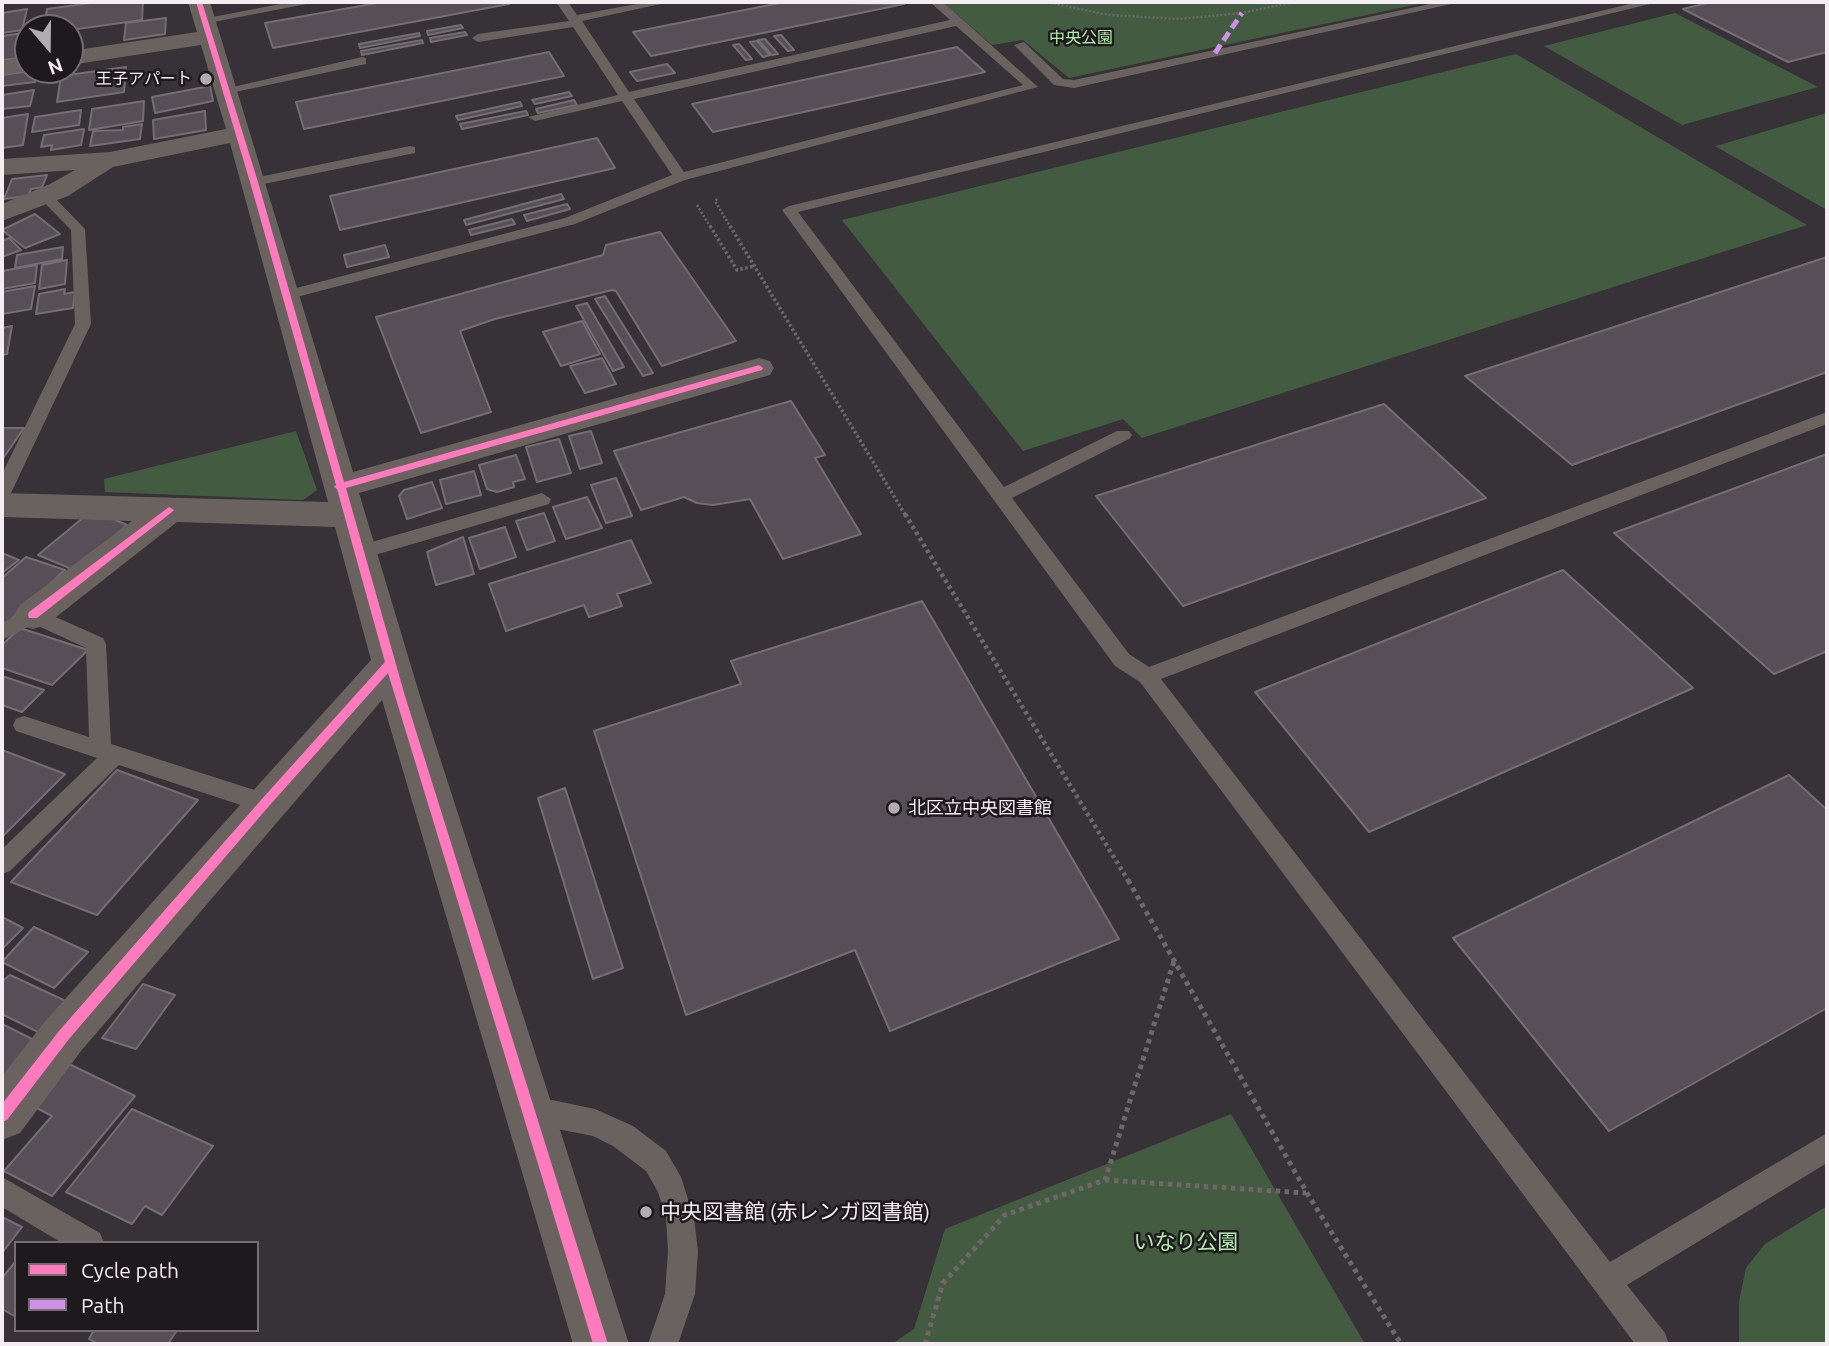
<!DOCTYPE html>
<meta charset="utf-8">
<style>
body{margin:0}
#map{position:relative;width:1829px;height:1346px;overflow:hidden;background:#373237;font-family:Ubuntu,sans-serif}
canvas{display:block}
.frame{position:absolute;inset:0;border:4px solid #f4eef3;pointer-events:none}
.legend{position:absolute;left:14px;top:1241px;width:245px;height:91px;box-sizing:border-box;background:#1e191d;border:2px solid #746e73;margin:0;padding:9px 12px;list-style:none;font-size:21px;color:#f4eef3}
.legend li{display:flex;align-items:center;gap:14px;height:35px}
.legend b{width:35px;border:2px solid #746e73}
.north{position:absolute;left:14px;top:14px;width:70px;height:70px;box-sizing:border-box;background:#1e191d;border:2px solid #746e73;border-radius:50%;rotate:160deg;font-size:19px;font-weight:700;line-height:28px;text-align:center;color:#f4eef3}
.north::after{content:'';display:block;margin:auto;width:24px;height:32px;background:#b2acb1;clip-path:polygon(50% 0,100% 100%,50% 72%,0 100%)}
</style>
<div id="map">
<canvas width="1829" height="1346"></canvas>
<div class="frame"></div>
<ul class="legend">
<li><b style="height:9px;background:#fd7abc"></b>Cycle path</li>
<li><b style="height:9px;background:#ce8fe9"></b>Path</li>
</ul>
<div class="north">N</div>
</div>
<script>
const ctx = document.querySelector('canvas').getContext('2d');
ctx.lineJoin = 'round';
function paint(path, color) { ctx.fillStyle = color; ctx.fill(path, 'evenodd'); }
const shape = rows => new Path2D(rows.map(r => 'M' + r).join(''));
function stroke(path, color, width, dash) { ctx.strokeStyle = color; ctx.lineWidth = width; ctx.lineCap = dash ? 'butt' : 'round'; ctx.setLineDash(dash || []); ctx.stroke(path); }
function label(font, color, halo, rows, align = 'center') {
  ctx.font = font + ' Ubuntu,"Noto Sans JP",sans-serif'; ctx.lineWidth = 5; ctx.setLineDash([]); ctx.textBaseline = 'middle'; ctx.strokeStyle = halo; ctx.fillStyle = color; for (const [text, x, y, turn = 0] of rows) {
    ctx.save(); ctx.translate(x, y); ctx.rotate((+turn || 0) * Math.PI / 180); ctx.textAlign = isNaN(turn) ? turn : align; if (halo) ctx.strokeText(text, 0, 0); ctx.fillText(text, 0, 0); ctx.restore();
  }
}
const green = shape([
 [943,2,1428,2,1069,78,1023,40,992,45],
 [1675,13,1818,87,1682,125,1544,46],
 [1516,54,1807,225,1142,438,1123,419,1023,451,842,220],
 [1827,113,1827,210,1715,146,1716,146],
 [296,431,317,490,303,500,105,492,104,479],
 [1231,1114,1365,1344,892,1344,914,1329,945,1229],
 [1827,1206,1827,1344,1739,1344,1739,1302,1746,1268,1765,1244]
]);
const building = shape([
 [98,2,143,2,142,20,70,30,44,28,47,9,98,2],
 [383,2,507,2,509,4,273,48,265,23,383,2],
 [785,2,904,4,651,56,633,32,785,2],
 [1711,2,1827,2,1827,52,1788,62,1683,9,1711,2],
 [27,9,22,30,2,33,2,13,27,9],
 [166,18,165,34,124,40,126,23,166,18],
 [461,25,463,28,428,35,427,31,461,25],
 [465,32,467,35,431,42,430,38,465,32],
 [24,33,19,58,2,60,2,36,24,33],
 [419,33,420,36,360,48,359,44,419,33],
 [781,35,794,50,788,51,774,36,781,35],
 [765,39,778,54,772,55,758,40,765,39],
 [422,40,423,43,362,55,361,51,422,40],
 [757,41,770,55,763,57,750,42,757,41],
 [739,44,752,59,746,60,733,45,739,44],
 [957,47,985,72,713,132,692,104,957,47],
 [549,52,564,76,304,129,296,102,549,52],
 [667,64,675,73,637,81,630,72,667,64],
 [126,67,124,92,57,102,61,76,126,67],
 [38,70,35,82,2,86,2,75,38,70],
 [210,86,213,101,155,113,152,97,210,86],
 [34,90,30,106,2,109,2,95,34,90],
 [569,92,572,96,535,104,532,100,569,92],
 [574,100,577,105,538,113,536,109,574,100],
 [144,101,143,121,89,130,92,109,144,101],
 [520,102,522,106,458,120,456,116,520,102],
 [81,110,79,125,32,132,35,117,81,110],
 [205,111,206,130,154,139,153,120,205,111],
 [526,111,528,115,462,129,460,124,526,111],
 [28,114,23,145,2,148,2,118,28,114],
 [142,124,140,139,90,146,93,131,123,130,123,127,142,124],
 [84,129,81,145,51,150,52,145,41,147,44,135,84,129],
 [597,138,615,168,340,230,330,196,597,138],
 [47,175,42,187,31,189,28,196,4,199,12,179,47,175],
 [561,194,564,199,466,225,464,220,561,194],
 [567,204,570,209,527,221,524,215,567,204],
 [35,214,60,234,25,248,2,230,35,214],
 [512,219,515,224,471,235,469,230,512,219],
 [660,232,736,341,662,366,616,291,612,290,495,319,460,331,491,412,421,433,376,317,603,255,606,245,660,232],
 [9,238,21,250,2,257,2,241,9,238],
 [385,245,389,257,347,267,344,255,385,245],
 [63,247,62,259,15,268,17,255,63,247],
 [1827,257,1827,372,1572,465,1465,376,1827,257],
 [67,260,65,284,39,289,42,265,67,260],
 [37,265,35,283,2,289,2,271,37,265],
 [35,286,31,309,2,314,2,292,35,286],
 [65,289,64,294,75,292,73,308,36,314,39,294,65,289],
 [605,296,653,373,643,376,595,299,605,296],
 [587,303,624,367,613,371,576,306,587,303],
 [582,321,600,354,561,366,543,332,582,321],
 [12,326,7,354,2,355,2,328,12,326],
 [602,358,616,384,585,393,570,366,602,358],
 [791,401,825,455,815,458,861,534,783,559,750,499,713,505,697,503,684,497,641,510,614,451,791,401],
 [1384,404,1486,498,1183,606,1096,496,1384,404],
 [2,428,24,428,2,460,2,428],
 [591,431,602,463,580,469,569,436,591,431],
 [559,439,571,473,537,482,526,447,559,439],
 [1827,454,1827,651,1774,674,1614,533,1827,454],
 [516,455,525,479,513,482,514,487,497,492,487,489,479,465,516,455],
 [474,471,481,495,446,504,440,480,474,471],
 [616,478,632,516,606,523,591,485,616,478],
 [432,482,442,508,407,519,399,496,404,490,432,482],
 [587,497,602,528,566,539,553,507,587,497],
 [544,513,555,541,527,550,516,521,544,513],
 [102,514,127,525,74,570,38,555,84,517,102,514],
 [505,527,516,557,480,569,469,538,505,527],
 [463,537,474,574,436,585,427,552,463,537],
 [631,540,651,583,617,594,622,606,589,617,584,605,506,631,489,584,631,540],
 [2,553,19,560,2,573,2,553],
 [26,557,65,570,7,623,2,621,2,578,26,557],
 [1563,570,1693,688,1369,832,1255,692,1563,570],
 [922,601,1119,939,890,1031,855,950,686,1015,594,731,741,684,731,661,922,601],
 [20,628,88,650,52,685,2,668,2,645,20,628],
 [5,677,44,690,22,712,2,705,2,680,5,677],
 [2,750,65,774,2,837,2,750],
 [117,770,198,800,97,915,11,882,117,770],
 [1789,775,1827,810,1827,1008,1609,1131,1453,938,1789,775],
 [565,788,623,968,593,979,538,798,565,788],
 [2,917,23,928,2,949,2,917],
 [34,927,88,952,54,988,2,962,34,927],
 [10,975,70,1003,42,1034,2,1014,2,981,10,975],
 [143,984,175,995,136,1049,102,1038,143,984],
 [2,1024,36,1041,3,1077,2,1077,2,1024],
 [69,1064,135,1096,52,1196,4,1171,52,1116,33,1106,69,1064],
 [132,1109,213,1146,162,1215,145,1206,132,1224,66,1192,132,1109],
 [2,1217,22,1227,2,1253,2,1217],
 [16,1261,16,1317,2,1309,2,1278,16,1261],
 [94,1330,177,1330,168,1344,98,1344,89,1339,94,1330]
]);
const pathFar3 = shape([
 [1046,2,1109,15,1179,19,1242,13,1294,2],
 [717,199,715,201,731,228],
 [697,205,711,228]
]);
const pathFar2 = shape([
 [710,226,737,270,755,266],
 [730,226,906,516]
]);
const pathFar1 = shape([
 [905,514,1129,882]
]);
const path = shape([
 [1128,880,1307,1193,1401,1344],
 [1105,1180,1306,1193],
 [925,1344,943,1283,1005,1215,1105,1180,1175,958]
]);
const service = shape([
 [291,2,317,2,203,24,197,20,291,2],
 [556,2,568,2,577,15,647,2,670,2,582,21,629,92,950,20,930,2,943,2,1038,87,685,180,575,224,293,298,281,298,281,292,565,218,672,175,622,101,535,121,528,117,618,95,573,27,478,42,472,38,478,34,569,21,556,2],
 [956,26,1023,85,684,172,634,99,956,26],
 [1439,2,1460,2,1074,88,1054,85,1014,45,1024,42,1063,79,1074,80,1439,2],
 [1638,2,1658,2,798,212,1004,487,1117,431,1129,431,1132,435,1129,439,1012,498,1129,654,1149,667,1827,412,1827,424,1161,679,1610,1262,1827,1133,1827,1163,1627,1285,1665,1333,1669,1344,1635,1344,1140,682,1115,666,782,210,789,206,1638,2],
 [362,57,366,58,366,64,226,94,220,90,362,57],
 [410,146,415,147,415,153,254,186,247,182,254,178,410,146],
 [45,192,50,193,85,229,91,324,11,493,2,499,2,474,75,324,71,230,38,196,45,192],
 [542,493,551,499,549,504,358,560,348,553,351,548,542,493],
 [33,607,103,638,106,644,111,744,273,796,276,803,273,810,265,813,119,765,10,871,2,874,2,849,97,758,16,731,13,725,16,719,24,716,89,737,86,648,34,624,2,640,2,623,33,607],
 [552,1100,595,1109,633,1126,666,1151,681,1177,694,1218,698,1251,695,1294,678,1344,648,1344,665,1294,668,1251,666,1218,658,1192,646,1171,613,1146,593,1136,552,1128,531,1130,521,1126,517,1116,521,1106,552,1100],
 [2,1177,100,1233,104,1243,62,1243,2,1207,2,1177]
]);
const minor = shape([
 [188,2,210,2,353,472,759,358,770,361,774,368,770,375,359,493,420,696,629,1344,573,1344,382,700,81,1051,20,1133,2,1140,2,1076,47,1019,371,660,335,527,177,522,46,625,33,629,20,625,14,615,20,605,132,521,2,517,2,493,328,502,230,143,113,167,68,196,2,221,2,204,50,184,75,170,2,175,2,159,110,152,226,129,201,45,70,65,70,51,197,32,188,2],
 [28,57,28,70,32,70,2,75,2,61,28,57]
]);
const quiet = shape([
 [1215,53,1242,13]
]);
const cycleway = shape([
 [196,2,202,2,258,182,344,482,756,366,759,365,763,368,762,370,346,488,405,696,608,1344,593,1344,388,673,269,806,69,1039,7,1120,2,1122,2,1104,59,1031,261,800,385,662,337,489,334,487,336,485,250,182,196,2],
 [169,507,174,510,172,512,37,618,29,618,28,615,29,612,169,507]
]);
const markers = [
 [206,79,7,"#b2acb1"],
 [894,808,7,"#b2acb1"],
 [646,1212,7,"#b2acb1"]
];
const farParknames = [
 ["中央公園",1081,38]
];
const farPoinames = [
 ["王子アパート",192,79]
];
const poiNames = [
 ["北区立中央図書館",908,808]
];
const nearPoinames = [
 ["中央図書館 (赤レンガ図書館)",660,1212]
];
const nearParknames = [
 ["いなり公園",1186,1242]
];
paint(green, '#435c41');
paint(building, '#574e57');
stroke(building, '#726e72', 2);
stroke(pathFar3, '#6d6867', 2.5, [2, 2]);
stroke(pathFar2, '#6d6867', 3.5, [2.5, 2.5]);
stroke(pathFar1, '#6d6867', 4.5, [3.5, 3.5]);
stroke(path, '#6d6867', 5, [4.5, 4.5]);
paint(service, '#69625f');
paint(minor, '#69625f');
stroke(quiet, '#ce8fe9', 5, [10, 5]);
paint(cycleway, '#fd7abc');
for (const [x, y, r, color] of markers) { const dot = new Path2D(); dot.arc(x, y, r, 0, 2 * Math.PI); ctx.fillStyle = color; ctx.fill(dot); stroke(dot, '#1e191d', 2.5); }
label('16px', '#b0eca9', '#1e191d', farParknames);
label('16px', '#f4eef3', '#1e191d', farPoinames, 'right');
label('18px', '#f4eef3', '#1e191d', poiNames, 'left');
label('21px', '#f4eef3', '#1e191d', nearPoinames, 'left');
label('21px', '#b0eca9', '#1e191d', nearParknames);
</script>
